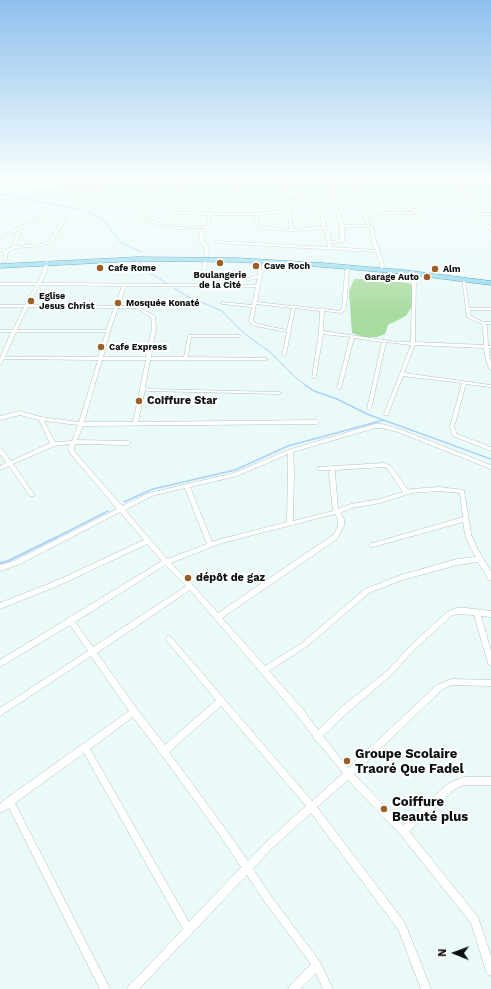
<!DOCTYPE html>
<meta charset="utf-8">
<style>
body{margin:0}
#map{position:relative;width:491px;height:989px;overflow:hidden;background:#eafaf9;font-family:"Work Sans",sans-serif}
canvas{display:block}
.north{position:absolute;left:435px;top:933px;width:40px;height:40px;-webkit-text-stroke:3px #fff;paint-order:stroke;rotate:271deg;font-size:11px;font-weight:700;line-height:16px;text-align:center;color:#0a0f0f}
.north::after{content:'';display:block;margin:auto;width:14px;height:18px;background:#0a0f0f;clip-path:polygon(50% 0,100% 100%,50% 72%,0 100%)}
</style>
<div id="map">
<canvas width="491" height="989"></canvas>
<div class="north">N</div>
</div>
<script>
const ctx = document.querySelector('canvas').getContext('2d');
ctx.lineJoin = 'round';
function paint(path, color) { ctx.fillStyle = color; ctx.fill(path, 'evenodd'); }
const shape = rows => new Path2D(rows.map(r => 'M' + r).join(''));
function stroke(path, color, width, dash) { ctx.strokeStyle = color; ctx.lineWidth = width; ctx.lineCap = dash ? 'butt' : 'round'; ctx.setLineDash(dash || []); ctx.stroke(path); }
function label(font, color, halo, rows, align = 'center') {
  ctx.font = font + ' "Work Sans",sans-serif'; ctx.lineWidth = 4; ctx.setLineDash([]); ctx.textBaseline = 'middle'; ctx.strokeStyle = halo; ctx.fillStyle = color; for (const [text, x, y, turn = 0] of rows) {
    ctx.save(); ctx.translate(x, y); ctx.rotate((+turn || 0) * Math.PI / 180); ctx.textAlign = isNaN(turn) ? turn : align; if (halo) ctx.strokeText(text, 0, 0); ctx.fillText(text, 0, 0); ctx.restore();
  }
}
const green = shape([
 [354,279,370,279,409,283,414,287,412,306,406,316,388,325,385,334,377,337,364,337,352,333,349,291]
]);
const streamFar2 = shape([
 [0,194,82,210,102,218,120,242,142,252],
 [140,262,141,267,166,283],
 [174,288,187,296,222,311,244,333,271,353,296,378,307,386]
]);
const streamFar1 = shape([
 [305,385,314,391,337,399,367,414,491,459],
 [124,502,153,489,235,470,288,446,384,420],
 [55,538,108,511]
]);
const stream = shape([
 [0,563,8,561,57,537]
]);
const street = shape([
 [68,177,72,177,86,182,96,177,99,177,89,183,110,187,150,187,152,177,154,177,153,187,181,187,184,177,186,177,183,187,355,187,352,177,354,177,358,187,425,186,420,177,422,177,428,186,459,186,453,177,455,177,462,186,491,186,491,188,463,188,470,197,491,200,491,202,471,199,481,213,491,213,491,215,482,215,491,228,491,231,490,231,460,188,358,188,367,215,383,212,415,212,413,211,396,207,396,206,397,205,415,209,420,213,418,214,383,214,367,217,370,225,373,227,375,238,384,264,383,271,380,270,380,264,376,252,216,243,215,242,217,241,328,247,326,234,323,229,290,231,261,228,255,224,255,215,211,215,210,227,203,235,204,242,208,247,209,256,207,257,205,256,204,247,200,242,199,235,205,228,176,229,152,223,145,218,142,210,149,194,150,189,110,189,97,187,80,196,78,196,78,194,94,186,87,184,65,195,64,195,64,193,84,183,72,179,64,183,70,188,68,189,61,183,70,178,68,177],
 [241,188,281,188,281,197,309,198,309,199,268,200,267,201,268,202,286,201,287,210,256,213,178,212,180,211,182,196,183,189,238,189,238,198,239,199,240,198,241,188],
 [283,188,329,188,331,196,309,196,283,195,283,188],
 [332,188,355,188,364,215,363,216,367,225,343,225,332,188],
 [152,189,180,189,180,196,177,211,160,223,154,221,147,217,144,210,151,194,152,189],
 [312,198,332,198,340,226,340,240,331,241,330,234,326,228,323,211,314,209,312,198],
 [289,201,309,201,312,211,320,212,322,227,293,229,289,201],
 [287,212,290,229,262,226,259,224,258,215,287,212],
 [176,214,208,215,207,226,176,227,163,224,176,214],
 [344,227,370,227,371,238,375,250,332,247,331,243,342,242,344,241,344,227],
 [216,177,218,177,218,178,216,179,216,177],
 [251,177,266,178,314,178,315,179,314,180,266,180,251,177],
 [483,177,486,177,491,182,491,185,483,177],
 [45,213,46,213,46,215,16,231,21,233,15,246,41,244,50,240,64,217,66,217,67,218,52,242,42,246,16,248,8,252,6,262,3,263,4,252,0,251,0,249,6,250,12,247,17,233,13,232,0,239,0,237,45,213],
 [204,258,207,259,205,275,249,278,258,275,258,261,261,260,262,276,257,302,292,306,294,305,296,306,320,309,322,308,324,309,340,311,342,308,345,271,349,266,351,266,352,267,349,271,346,308,342,313,341,313,324,311,323,331,398,342,411,342,412,273,414,272,416,273,415,342,484,345,483,326,480,323,467,317,462,278,465,279,469,308,491,308,491,310,470,310,471,316,483,322,491,322,491,324,485,324,487,326,488,346,491,346,491,348,489,348,489,355,491,361,491,370,489,369,485,355,484,348,415,345,404,373,491,385,491,387,466,384,454,427,457,434,491,447,491,451,453,436,451,431,450,427,462,383,403,376,388,414,388,415,384,415,384,414,411,345,386,342,371,409,369,411,367,409,382,342,354,338,341,388,339,389,337,388,350,337,323,334,316,377,314,378,312,377,319,333,320,311,295,308,286,355,284,356,282,355,287,332,255,326,249,321,252,307,222,304,220,303,222,302,252,305,256,287,126,286,119,306,154,305,156,306,154,307,140,308,155,316,156,328,151,357,184,357,188,335,240,335,240,337,191,337,188,357,266,358,268,359,266,360,188,360,186,361,184,360,150,360,145,387,149,389,280,392,282,393,280,394,148,391,145,390,138,422,317,420,319,422,317,424,83,426,77,440,128,441,131,443,128,445,75,444,74,448,74,451,122,506,149,493,234,473,288,450,375,424,382,424,402,430,491,465,491,469,398,432,382,428,375,428,293,452,294,470,293,521,333,511,329,474,330,470,317,470,316,469,317,468,319,467,384,463,391,466,408,490,411,489,439,487,464,490,471,534,477,548,491,572,491,581,489,580,478,562,457,565,402,580,369,593,306,647,269,671,302,708,318,730,339,709,387,671,411,645,447,612,456,608,466,608,491,611,491,617,481,616,491,651,491,666,489,665,488,663,474,615,456,614,451,616,415,649,391,675,345,715,323,736,348,768,437,685,451,679,491,680,491,686,451,685,443,689,354,774,403,825,449,783,464,777,491,777,491,785,464,785,455,789,409,831,478,917,491,956,491,976,488,974,486,971,471,923,400,834,348,780,317,807,405,923,431,989,421,989,398,929,311,813,271,849,253,869,271,896,320,962,333,989,323,989,316,973,300,989,288,989,290,986,311,964,265,902,247,875,139,989,127,989,129,986,183,929,84,753,15,803,110,989,100,989,9,808,0,813,0,804,7,798,129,711,91,656,0,716,0,708,88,651,70,625,0,667,0,660,67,619,68,618,70,617,162,561,147,544,62,584,0,609,0,603,58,580,144,540,120,512,18,565,0,571,0,565,14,561,117,509,70,453,68,448,70,444,54,446,13,464,34,494,35,495,34,496,30,496,9,466,0,470,0,466,6,463,0,454,0,448,2,449,11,461,50,443,39,420,20,415,0,420,0,416,20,411,41,417,79,422,98,360,4,359,2,364,0,364,0,358,11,332,0,332,0,330,13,330,24,307,0,307,0,305,25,305,36,285,0,285,0,283,37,283,42,273,45,262,47,261,49,262,46,273,41,283,200,284,204,258],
 [205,277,249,280,258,278,256,285,204,284,205,277],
 [39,285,122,286,115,306,29,305,39,285],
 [256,304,292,308,287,330,257,324,253,321,256,304],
 [28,307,114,308,106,330,17,330,28,307],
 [118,308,136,308,137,309,151,317,152,328,146,357,103,357,110,331,118,308],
 [16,332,106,332,98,357,5,357,16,332],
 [102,360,146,360,133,422,84,422,102,360],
 [44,421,78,425,72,441,55,442,44,421],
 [288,454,288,470,287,522,221,539,212,542,190,487,237,476,288,454],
 [384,467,387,468,403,492,380,499,351,504,338,509,335,474,335,470,384,467],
 [185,488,207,544,167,559,125,510,152,496,185,488],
 [439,491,460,493,463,517,373,543,371,543,370,545,371,547,373,547,463,522,465,534,471,549,476,557,457,559,401,575,365,589,302,643,265,666,222,618,337,539,344,526,344,519,340,513,352,508,380,503,411,493,439,491],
 [335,514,338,519,338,526,333,535,218,613,191,583,171,563,222,543,335,514],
 [165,565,186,586,185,587,93,647,75,622,165,565],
 [190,590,296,714,313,736,314,739,316,740,343,773,312,801,171,637,169,636,167,637,166,639,167,641,216,700,165,745,137,709,97,653,190,590],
 [221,706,306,806,265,843,248,861,227,831,169,752,221,706],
 [133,717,161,754,221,837,241,867,189,922,90,749,133,717]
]);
const primary = shape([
 [137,257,238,258,323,263,404,270,491,281,491,285,404,274,323,267,238,262,137,261,0,268,0,264,137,257]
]);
const markers = [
 [220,263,4,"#9d5f25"],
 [256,266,4,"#9d5f25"],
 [100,268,4,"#9d5f25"],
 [435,269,4,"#9d5f25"],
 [427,277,4,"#9d5f25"],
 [31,301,4,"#9d5f25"],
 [118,303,4,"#9d5f25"],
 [101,347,4,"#9d5f25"],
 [139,401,4,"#9d5f25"],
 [188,578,4,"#9d5f25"],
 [347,761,4,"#9d5f25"],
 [384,809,4,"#9d5f25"]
];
const farPoinames = [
 ["Cave Roch",264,266],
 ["Cafe Rome",108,268],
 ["Alm",443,269],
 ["Boulangerie",220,275,"center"],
 ["de la Cité",220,285,"center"],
 ["Garage Auto",419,277,"right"],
 ["Eglise",39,296],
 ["Jesus Christ",39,306],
 ["Mosquée Konaté",126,303],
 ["Cafe Express",109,347]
];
const poiNames = [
 ["Coiffure Star",147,401],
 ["dépôt de gaz",196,578]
];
const nearPoinames = [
 ["Groupe Scolaire",355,754],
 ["Traoré Que Fadel",355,769],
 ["Coiffure",392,802],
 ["Beauté plus",392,817]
];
paint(green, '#a8db9e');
stroke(streamFar2, '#aad1f6', 1);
stroke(streamFar1, '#aad1f6', 1.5);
stroke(stream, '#aad1f6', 2);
stroke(street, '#7a8888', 0.5);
stroke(primary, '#35859c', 1);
paint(street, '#fff');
paint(primary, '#94dcf1');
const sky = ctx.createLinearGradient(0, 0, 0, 315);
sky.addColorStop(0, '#8fc0ee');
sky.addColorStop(0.56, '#f6fdfc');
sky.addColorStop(1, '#f6fdfc00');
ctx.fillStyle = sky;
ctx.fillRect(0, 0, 491, 315);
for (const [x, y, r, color] of markers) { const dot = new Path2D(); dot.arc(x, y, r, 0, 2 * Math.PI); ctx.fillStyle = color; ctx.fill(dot); stroke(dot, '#fff', 1.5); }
label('bold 9px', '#0a0f0f', '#fff', farPoinames, 'left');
label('bold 11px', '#0a0f0f', '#fff', poiNames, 'left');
label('bold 13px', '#0a0f0f', '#fff', nearPoinames, 'left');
</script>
